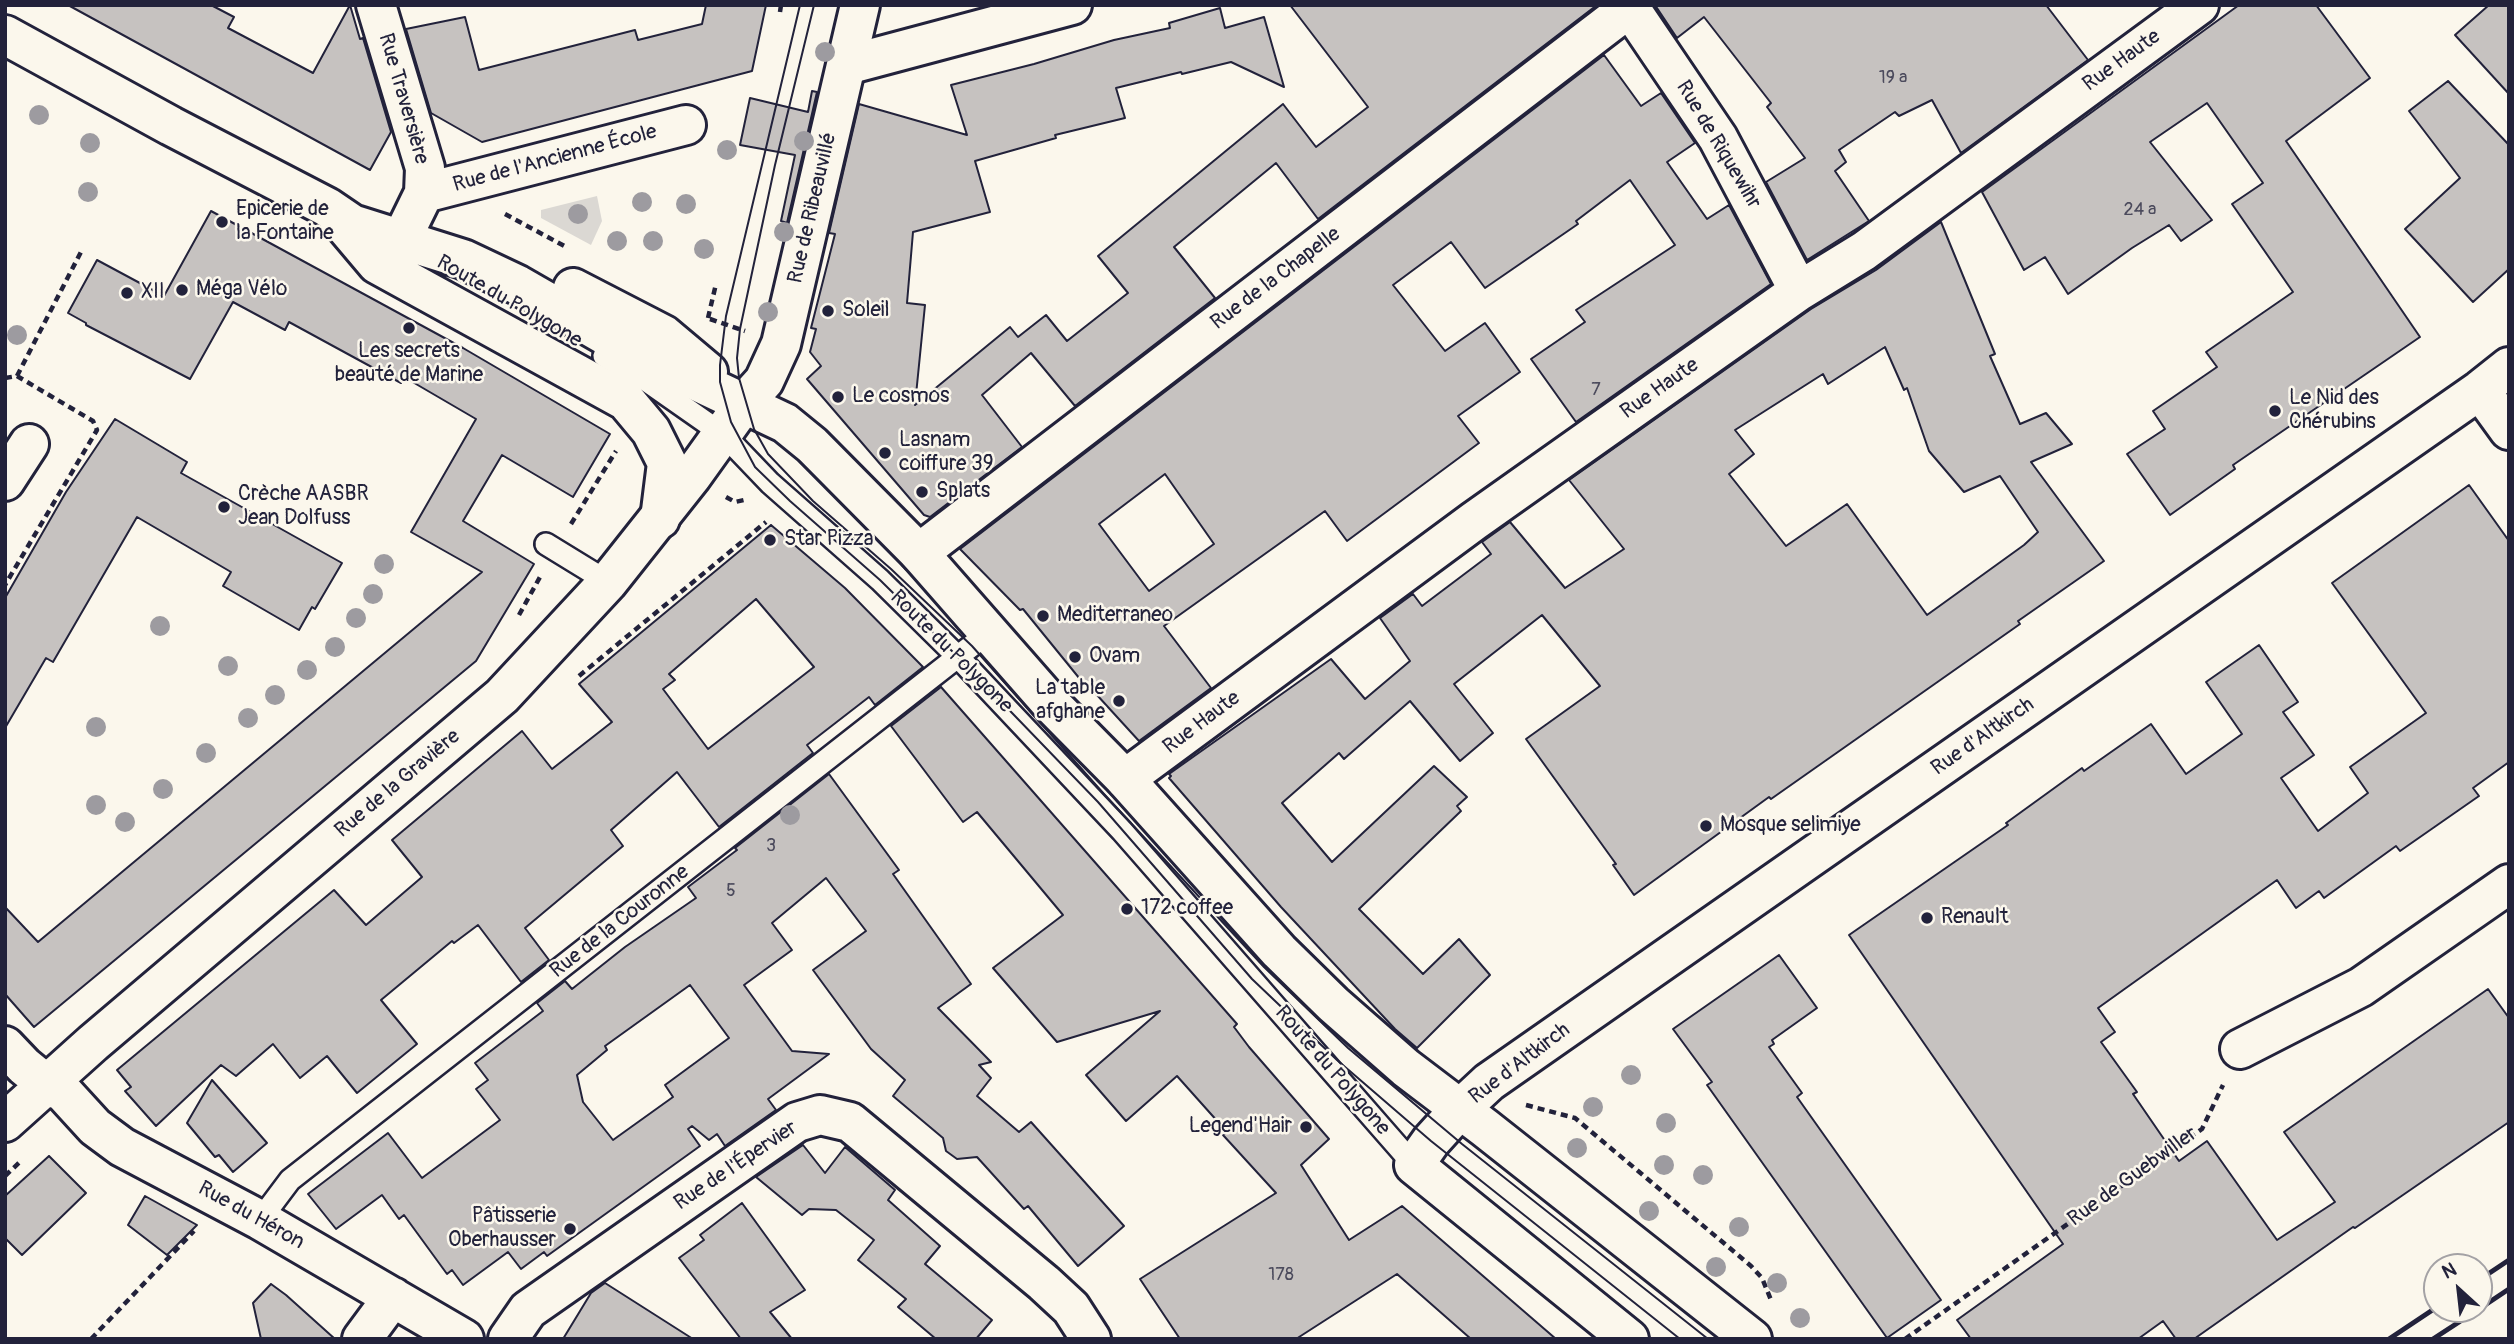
<!DOCTYPE html>
<meta charset="utf-8">
<style>
body{margin:0}
#map{position:relative;width:2514px;height:1344px;overflow:hidden;background:#fbf7ec;font-family:Pangolin,sans-serif}
canvas{display:block}
.frame{position:absolute;inset:0;border:7px solid #22223b;pointer-events:none}
.north{position:absolute;left:2423px;top:1253px;width:70px;height:70px;box-sizing:border-box;background:#fbf7ec;border:2px solid #a4a2a5;border-radius:50%;rotate:333deg;font-size:19px;font-weight:700;line-height:28px;text-align:center;color:#22223b}
.north::after{content:'';display:block;margin:auto;width:24px;height:32px;background:#22223b;clip-path:polygon(50% 0,100% 100%,50% 72%,0 100%)}
</style>
<div id="map">
<canvas width="2514" height="1344"></canvas>
<div class="frame"></div>
<div class="north">N</div>
</div>
<script>
const ctx = document.querySelector('canvas').getContext('2d');
ctx.lineJoin = 'round';
function paint(path, color) { ctx.fillStyle = color; ctx.fill(path, 'evenodd'); }
const shape = rows => new Path2D(rows.map(r => 'M' + r).join(''));
function stroke(path, color, width, dash) { ctx.strokeStyle = color; ctx.lineWidth = width; ctx.lineCap = dash ? 'butt' : 'round'; ctx.setLineDash(dash || []); ctx.stroke(path); }
function label(font, color, halo, rows, align = 'center') {
  ctx.font = font + ' Pangolin,sans-serif'; ctx.lineWidth = 5; ctx.setLineDash([]); ctx.textBaseline = 'middle'; ctx.strokeStyle = halo; ctx.fillStyle = color; for (const [text, x, y, turn = 0] of rows) {
    ctx.save(); ctx.translate(x, y); ctx.rotate((+turn || 0) * Math.PI / 180); ctx.textAlign = isNaN(turn) ? turn : align; if (halo) ctx.strokeText(text, 0, 0); ctx.fillText(text, 0, 0); ctx.restore();
  }
}
const green = shape([
 [597,196,602,221,591,245,541,218,541,210]
]);
const building = shape([
 [68,5,211,5,234,17,228,28,313,73,350,5,360,39,363,38,391,132,370,170,68,5],
 [706,5,766,5,752,71,482,142,431,113,406,29,465,17,479,70,635,30,638,40,702,24,706,5],
 [1290,5,1597,5,1318,219,1276,163,1174,247,1215,298,1075,406,1031,353,982,395,1022,447,930,517,924,515,807,379,821,366,810,352,816,329,811,328,835,234,829,233,859,104,967,135,951,85,1034,64,1114,40,1170,28,1169,23,1220,8,1225,28,1264,17,1284,87,1231,62,1182,74,1181,72,1116,88,1125,118,1055,135,1056,138,975,161,990,212,913,232,907,303,925,305,915,405,1010,327,1018,337,1046,315,1067,341,1128,293,1098,256,1283,104,1316,147,1368,107,1290,5],
 [1655,5,2046,5,2088,60,1961,153,1932,100,1899,116,1895,112,1839,150,1846,162,1835,171,1869,221,1807,260,1766,182,1805,158,1767,107,1771,103,1704,17,1677,38,1655,5],
 [2239,5,2316,5,2370,78,2286,141,2420,337,2233,465,2235,469,2170,515,2127,454,2165,429,2153,411,2217,367,2206,352,2293,292,2232,204,2263,183,2207,103,2150,142,2212,220,2181,241,2169,225,2132,248,2068,294,2045,257,2024,270,1982,192,2239,5],
 [2489,5,2509,5,2509,94,2455,35,2489,5],
 [1604,55,1641,106,1661,93,1695,143,1667,162,1707,219,1729,205,1771,284,1576,422,1531,359,1585,322,1576,310,1675,245,1630,180,1576,221,1578,224,1485,288,1451,242,1393,285,1445,351,1485,323,1520,372,1458,416,1479,443,1347,541,1325,511,1164,626,1211,688,1139,741,1086,683,1084,684,1023,609,1020,610,960,549,1604,55],
 [1165,474,1214,544,1149,591,1099,524,1165,474],
 [2448,81,2509,145,2509,269,2473,302,2405,229,2460,178,2409,111,2448,81],
 [812,91,817,92,787,223,781,221,795,155,740,145,750,98,808,112,812,91],
 [211,211,463,348,610,434,573,497,502,455,463,521,534,564,476,661,34,1027,5,994,5,907,38,942,482,572,411,532,476,419,404,377,401,383,289,322,285,330,233,302,190,379,86,325,86,323,68,313,97,260,164,296,211,211],
 [1941,222,1995,354,1990,356,2020,424,2046,413,2072,444,2031,462,2104,561,2018,621,2020,624,1771,799,1769,797,1634,895,1613,865,1616,864,1526,739,1600,686,1542,615,1454,684,1493,733,1460,761,1410,701,1344,759,1339,753,1282,803,1332,862,1434,766,1467,797,1457,806,1461,811,1359,909,1423,974,1459,939,1490,975,1417,1048,1395,1029,1281,907,1169,778,1171,776,1169,774,1331,659,1365,699,1410,661,1380,618,1413,594,1422,606,1491,554,1482,542,1510,522,1565,588,1624,549,1569,480,1811,309,1876,270,1941,222],
 [1885,347,1904,390,1907,388,1929,451,1964,492,2000,476,2038,532,2024,545,1927,615,1847,504,1786,546,1729,474,1754,454,1735,430,1823,374,1828,384,1885,347],
 [115,419,187,462,181,473,342,563,315,609,312,607,299,630,223,586,231,572,137,517,53,662,46,658,5,728,5,598,66,492,115,419],
 [2469,485,2509,541,2509,762,2473,788,2479,796,2400,851,2396,846,2324,898,2319,891,2296,908,2277,880,2098,1008,2115,1032,2101,1042,2137,1092,2133,1094,2179,1161,2207,1141,2277,1240,2335,1202,2284,1132,2488,989,2509,1018,2509,1122,2355,1228,2353,1227,2194,1339,2176,1339,2163,1321,2138,1339,1971,1339,1957,1320,2063,1244,1849,935,2008,825,2006,823,2082,768,2084,771,2151,724,2186,774,2242,734,2206,682,2259,645,2298,702,2283,712,2314,755,2281,778,2318,831,2368,793,2350,767,2426,713,2332,583,2469,485],
 [771,525,845,588,923,667,875,705,869,697,807,745,813,753,719,827,677,772,611,830,623,846,525,928,549,960,521,982,478,925,454,943,452,941,381,1000,417,1044,357,1093,327,1056,300,1078,273,1044,236,1076,221,1065,156,1126,125,1091,131,1087,117,1070,334,890,366,925,422,877,392,840,522,731,552,769,612,722,579,684,771,525],
 [756,599,814,667,708,749,663,689,675,680,669,674,756,599],
 [941,687,1237,1024,1234,1027,1249,1047,1329,1139,1301,1165,1349,1240,1402,1206,1556,1339,1471,1339,1397,1274,1296,1339,1180,1339,1140,1279,1276,1193,1223,1135,1227,1132,1177,1076,1126,1121,1086,1075,1160,1011,1057,1042,993,968,1063,915,977,812,963,822,891,726,941,687],
 [829,774,899,870,893,874,971,984,938,1008,991,1062,979,1065,991,1078,977,1096,1019,1132,1031,1122,1124,1226,1078,1266,1028,1206,1024,1209,977,1157,957,1159,946,1151,943,1138,893,1096,905,1080,871,1049,813,970,866,931,826,878,772,923,792,950,744,985,792,1051,829,1054,768,1099,776,1110,725,1146,717,1134,709,1140,692,1126,688,1129,700,1146,547,1256,544,1252,521,1269,508,1252,463,1285,452,1270,447,1274,404,1215,399,1219,382,1195,336,1229,308,1194,388,1133,422,1178,500,1120,476,1089,488,1080,475,1063,543,1011,537,1003,565,981,572,989,625,947,696,898,688,887,737,850,735,848,829,774],
 [690,985,729,1038,665,1085,673,1097,613,1140,583,1102,577,1075,607,1050,605,1046,690,985],
 [1779,955,1817,1008,1772,1040,1774,1044,1769,1047,1802,1093,1797,1097,1941,1300,1887,1338,1707,1085,1712,1082,1673,1029,1779,955],
 [212,1080,267,1143,233,1172,219,1155,215,1157,187,1123,212,1080],
 [803,1145,825,1173,845,1147,895,1190,888,1200,940,1246,925,1264,992,1320,976,1339,936,1339,898,1307,906,1299,858,1260,874,1240,836,1210,809,1209,802,1215,756,1177,803,1145],
 [49,1156,86,1193,22,1255,5,1238,5,1196,49,1156],
 [145,1196,197,1225,167,1255,128,1225,145,1196],
 [742,1203,805,1290,770,1312,792,1339,741,1339,679,1258,704,1240,700,1235,742,1203],
 [605,1283,693,1339,563,1339,591,1293,605,1283],
 [271,1284,286,1295,335,1339,261,1339,253,1303,271,1284]
]);
const path = shape([
 [780,12,781,5],
 [505,214,568,248],
 [708,318,716,284],
 [710,319,745,331],
 [17,376,83,248],
 [5,378,17,376,93,421,97,430,5,585],
 [726,497,735,502,744,500],
 [571,524,616,451],
 [519,615,540,577],
 [579,676,766,522],
 [1526,1105,1575,1118,1751,1266,1762,1278,1771,1300],
 [5,1176,22,1160],
 [91,1339,194,1231],
 [1905,1339,2202,1129,2223,1085]
]);
const service = shape([
 [604,356,644,379,724,435,770,483,880,580,959,658,1122,831,1414,1165],
 [546,544,608,582],
 [260,1220,290,1180,988,633]
]);
const minor = shape([
 [376,5,425,168,424,193,401,240],
 [1628,5,1718,138,1799,291],
 [847,65,1072,5],
 [424,193,686,125],
 [2480,390,2509,430],
 [5,481,29,444],
 [919,553,1633,5],
 [1125,779,1474,521,1799,291,1864,251,2199,5],
 [5,1046,24,1066,46,1084,63,1092,95,1127,122,1147,260,1220,464,1339],
 [2240,1049,2361,987,2509,884],
 [1460,1109,1489,1082,2480,390,2509,367],
 [5,1122,93,1043,502,696,608,582,692,476,745,402],
 [362,1339,393,1297],
 [508,1339,528,1310,797,1122,820,1115,850,1122,1044,1283,1071,1308,1091,1339]
]);
const tertiary = shape([
 [5,35,171,126,327,207,352,224,463,259,518,285,631,350,785,423,812,445,919,553,1054,707,1125,779,1279,951,1333,1004,1406,1068,1485,1128,1752,1339],
 [339,219,377,264,626,401,651,431,667,463,660,519],
 [573,288,664,335,708,372],
 [745,402,764,381,781,344,860,5],
 [1460,1109,1431,1141,1414,1165,1629,1339]
]);
const tram = shape([
 [800,5,726,316,720,365,720,382,731,422,755,467,790,501,880,580,959,658,1098,802,1252,979,1337,1060,1431,1141,1680,1339],
 [814,5,775,165,740,329,737,358,739,378,754,429,768,454,813,501,891,569,972,646,1104,794,1264,967,1348,1048,1462,1144,1708,1339]
]);
const rail = shape([
 [2479,1280,2509,1260],
 [2479,1309,2509,1289],
 [2389,1339,2437,1307],
 [2433,1339,2479,1309]
]);
const trees = [
 [825,52],
 [39,115],
 [804,141],
 [90,143],
 [727,150],
 [88,192],
 [642,202],
 [686,204],
 [578,214],
 [784,232],
 [617,241],
 [653,241],
 [704,249],
 [768,312],
 [17,335],
 [384,564],
 [373,594],
 [356,618],
 [160,626],
 [335,647],
 [228,666],
 [307,670],
 [275,695],
 [248,718],
 [96,727],
 [206,753],
 [163,789],
 [96,805],
 [790,815],
 [125,822],
 [1631,1075],
 [1593,1107],
 [1666,1123],
 [1577,1148],
 [1664,1165],
 [1703,1175],
 [1649,1211],
 [1739,1227],
 [1716,1267],
 [1777,1283],
 [1800,1318]
];
const markers = [
 [222,222,7,"#22223b"],
 [182,290,7,"#22223b"],
 [127,293,7,"#22223b"],
 [828,311,7,"#22223b"],
 [409,328,7,"#22223b"],
 [838,397,7,"#22223b"],
 [2275,411,7,"#22223b"],
 [885,453,7,"#22223b"],
 [922,492,7,"#22223b"],
 [224,507,7,"#22223b"],
 [770,540,7,"#22223b"],
 [1043,616,7,"#22223b"],
 [1075,657,7,"#22223b"],
 [1119,701,7,"#22223b"],
 [1706,826,7,"#22223b"],
 [1127,909,7,"#22223b"],
 [1927,918,7,"#22223b"],
 [1306,1127,7,"#22223b"],
 [570,1229,7,"#22223b"]
];
const numberNames = [
 ["19 a",1893,78],
 ["24 a",2140,210],
 ["7",1596,390],
 ["3",771,846],
 ["5",731,891],
 ["178",1281,1275]
];
const streetNames = [
 ["Rue Haute",2122,61,-36],
 ["Rue Traversière",403,99,74],
 ["Rue de Riquewihr",1718,145,59],
 ["Rue de l'Ancienne École",555,159,-15],
 ["Rue de Ribeauvillé",813,208,-77],
 ["Rue de la Chapelle",1276,279,-37],
 ["Route du Polygone",509,302,30],
 ["Rue Haute",1660,389,-35],
 ["Route du Polygone",951,652,45],
 ["Rue Haute",1202,723,-37],
 ["Rue d'Altkirch",1983,737,-35],
 ["Rue de la Gravière",398,784,-40],
 ["Rue de la Couronne",620,922,-38],
 ["Rue d'Altkirch",1520,1064,-37],
 ["Route du Polygone",1332,1071,49],
 ["Rue de l'Épervier",736,1166,-34],
 ["Rue de Guebwiller",2133,1177,-36],
 ["Rue du Héron",251,1216,29]
];
const poiNames = [
 ["Epicerie de",236,210],
 ["la Fontaine",236,234],
 ["Méga Vélo",196,290],
 ["XII",141,293],
 ["Soleil",842,311],
 ["Les secrets",409,352,"center"],
 ["beauté de Marine",409,376,"center"],
 ["Le cosmos",852,397],
 ["Le Nid des",2289,399],
 ["Chérubins",2289,423],
 ["Lasnam",899,441],
 ["coiffure 39",899,465],
 ["Splats",936,492],
 ["Crèche AASBR",238,495],
 ["Jean Dolfuss",238,519],
 ["Star Pizza",784,540],
 ["Mediterraneo",1057,616],
 ["Ovam",1089,657],
 ["La table",1105,689,"right"],
 ["afghane",1105,713,"right"],
 ["Mosque selimiye",1720,826],
 ["172 coffee",1141,909],
 ["Renault",1941,918],
 ["Legend'Hair",1292,1127,"right"],
 ["Pâtisserie",556,1217,"right"],
 ["Oberhausser",556,1241,"right"]
];
paint(green, '#dbd8d3');
paint(building, '#c6c2c0');
stroke(building, '#22223b', 2);
stroke(service, '#22223b', 26);
stroke(minor, '#22223b', 44);
stroke(tertiary, '#22223b', 44);
stroke(path, '#22223b', 4.5, [7, 5]);
stroke(service, '#fbf7ec', 21);
stroke(minor, '#fbf7ec', 38);
stroke(tertiary, '#fbf7ec', 38);
stroke(tram, '#22223b', 2);
stroke(rail, '#22223b', 5);
ctx.fillStyle = '#9d9ba0';
for (const [x, y] of trees) { ctx.beginPath(); ctx.arc(x, y, 10, 0, 2 * Math.PI); ctx.fill(); }
for (const [x, y, r, color] of markers) { const dot = new Path2D(); dot.arc(x, y, r, 0, 2 * Math.PI); ctx.fillStyle = color; ctx.fill(dot); stroke(dot, '#fbf7ec', 2.5); }
label('18px', '#4b4a5c', null, numberNames);
label('21px', '#22223b', '#fbf7ec', streetNames);
label('21px', '#22223b', '#fbf7ec', poiNames, 'left');
</script>
